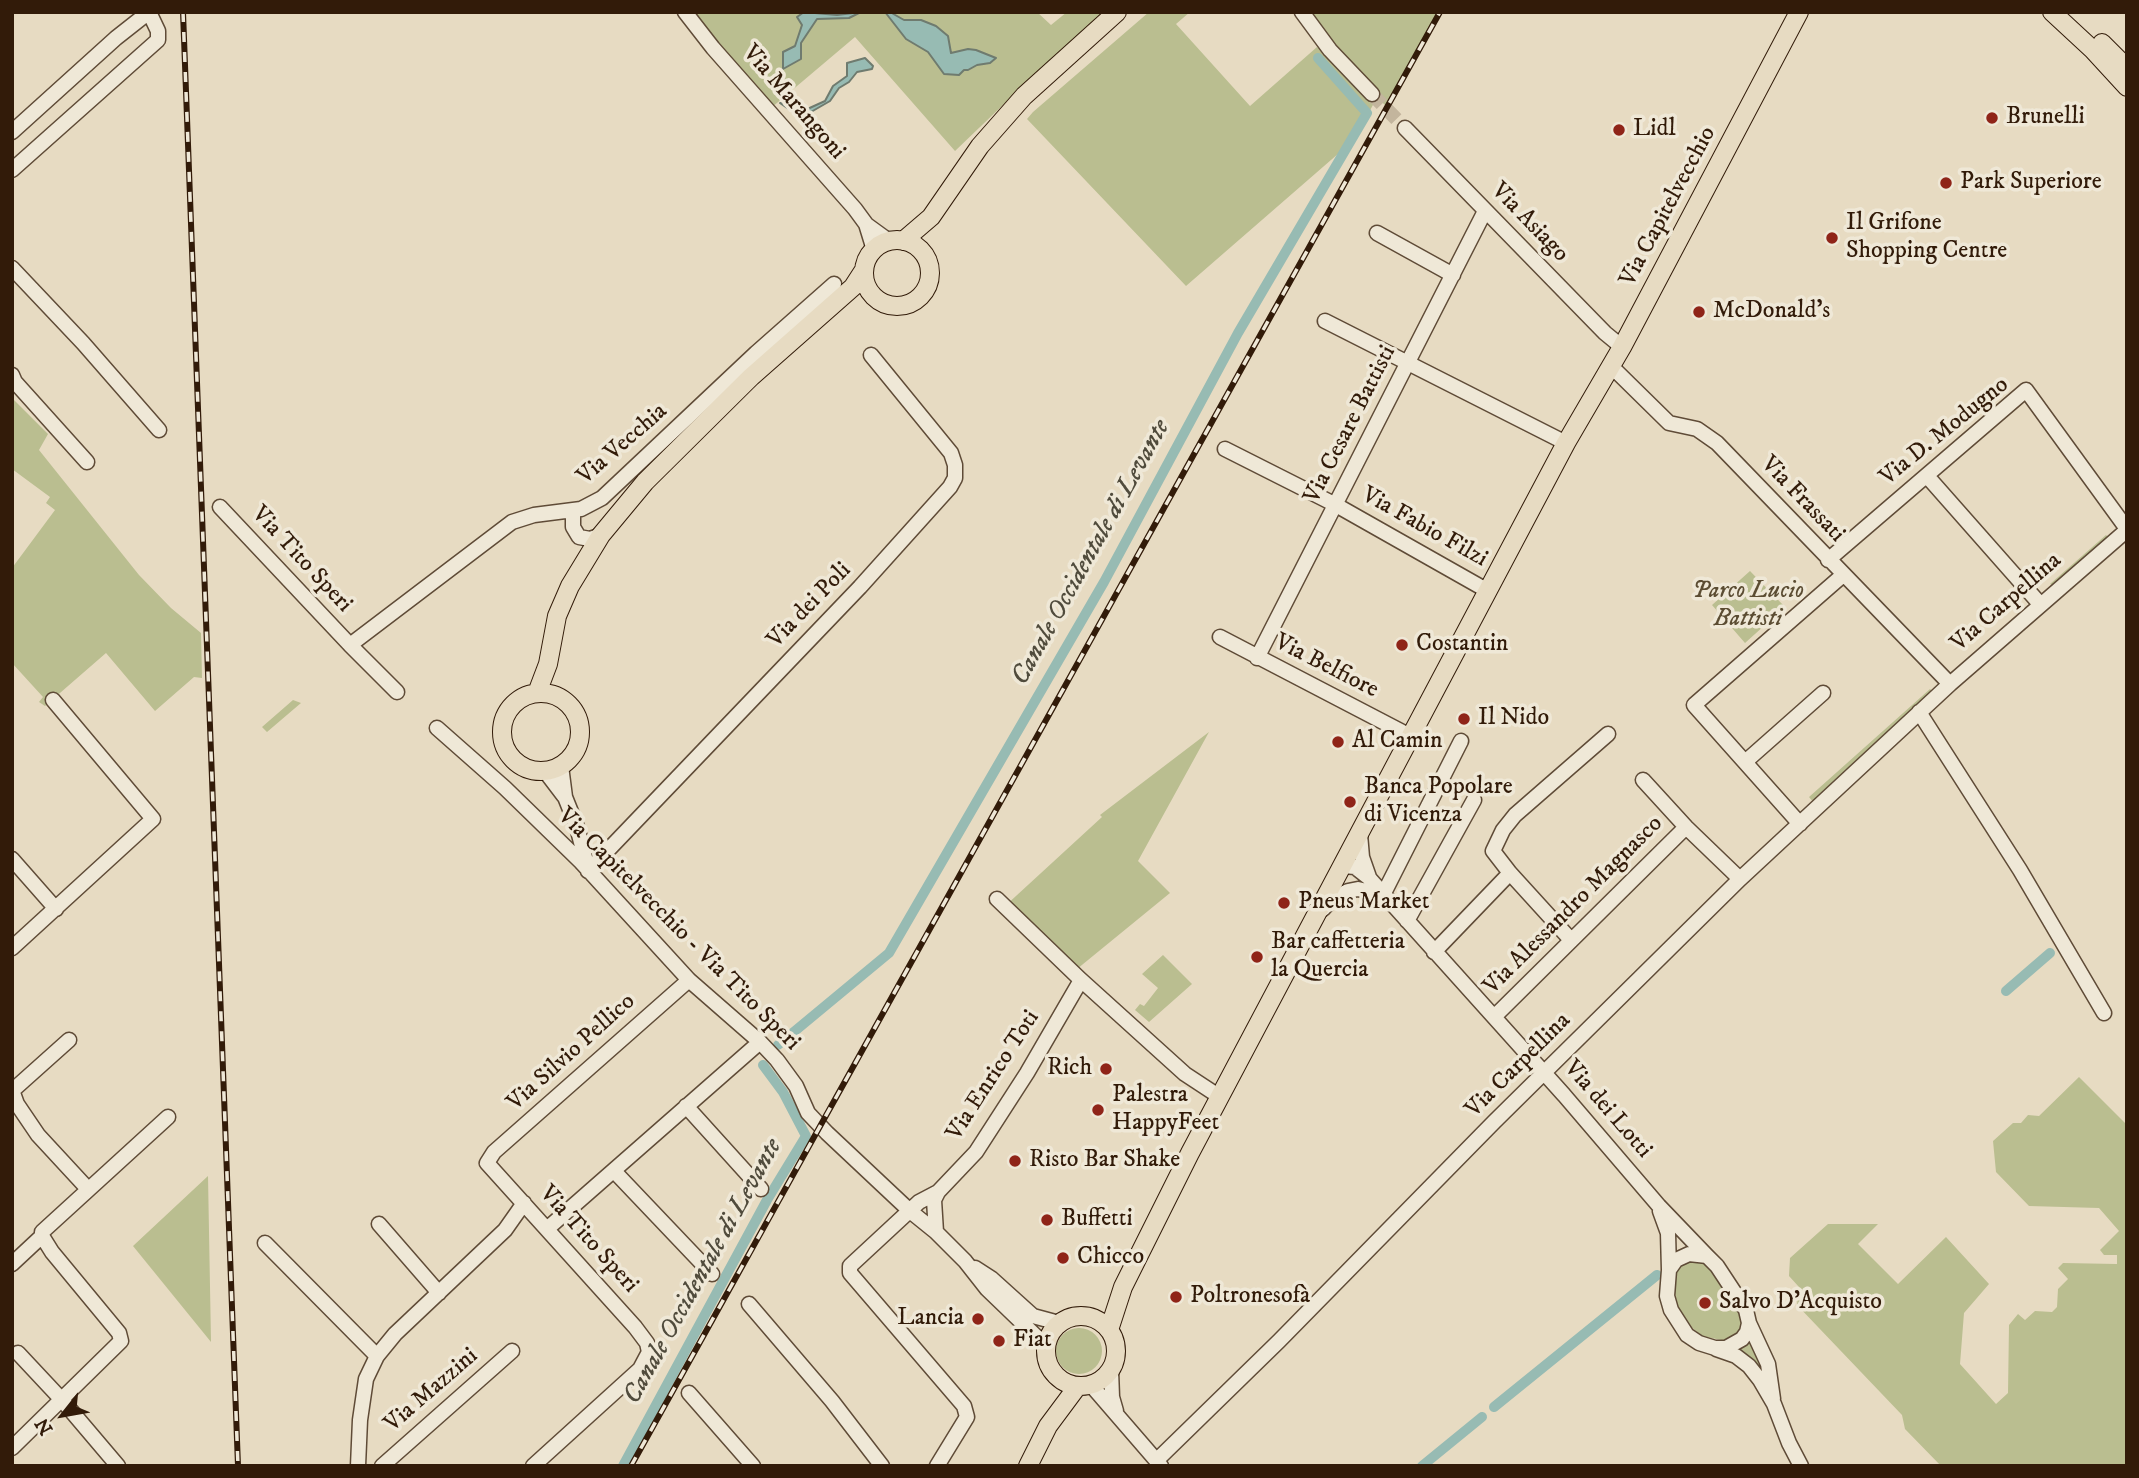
<!DOCTYPE html>
<meta charset="utf-8">
<style>
body{margin:0}
#map{position:relative;width:2139px;height:1478px;overflow:hidden;background:#e7dbc2;font-family:"IM FELL DW Pica",serif}
canvas{display:block}
.frame{position:absolute;inset:0;border:14px solid #321b09;pointer-events:none}
.north{position:absolute;left:28px;top:1380px;width:70px;height:70px;-webkit-text-stroke:5px #efe8d7;paint-order:stroke;rotate:239deg;font-size:19px;font-weight:700;line-height:28px;text-align:center;color:#321b09}
.north::after{content:'';display:block;margin:auto;width:24px;height:32px;background:#321b09;clip-path:polygon(50% 0,100% 100%,50% 72%,0 100%)}
</style>
<div id="map">
<canvas width="2139" height="1478"></canvas>
<div class="frame"></div>
<div class="north">N</div>
</div>
<script>
const ctx = document.querySelector('canvas').getContext('2d');
ctx.lineJoin = 'round';
function paint(path, color) { ctx.fillStyle = color; ctx.fill(path, 'evenodd'); }
const shape = rows => new Path2D(rows.map(r => 'M' + r).join(''));
function stroke(path, color, width, dash) { ctx.strokeStyle = color; ctx.lineWidth = width; ctx.lineCap = dash ? 'butt' : 'round'; ctx.setLineDash(dash || []); ctx.stroke(path); }
function label(font, color, halo, rows, align = 'center') {
  ctx.font = font + ' "IM FELL DW Pica",serif'; ctx.lineWidth = 7; ctx.setLineDash([]); ctx.textBaseline = 'middle'; ctx.strokeStyle = halo; ctx.fillStyle = color; for (const [text, x, y, turn = 0] of rows) {
    ctx.save(); ctx.translate(x, y); ctx.rotate((+turn || 0) * Math.PI / 180); ctx.textAlign = isNaN(turn) ? turn : align; if (halo) ctx.strokeText(text, 0, 0); ctx.fillText(text, 0, 0); ctx.restore();
  }
}
const green = shape([
 [686,12,1037,12,1051,25,1067,12,1105,12,1055,55,955,151,855,37,771,108],
 [1149,12,1190,12,1176,24,1250,106,1317,47,1328,55,1374,103,1354,140,1186,286,1027,119,1033,112],
 [1303,12,1440,12,1387,107,1355,76],
 [14,400,48,434,39,450,139,575,171,608,201,633,202,678,194,677,155,711,106,653,45,706,39,702,43,697,12,663,12,568,55,510,46,503,50,497,12,469,12,403],
 [2106,535,2109,538,2052,585,2050,584],
 [1750,571,1785,607,1745,643,1712,605],
 [1930,689,1932,691,1814,803,1809,797],
 [293,700,301,703,267,732,262,727],
 [1209,732,1138,861,1170,893,1077,969,1004,907,1102,817,1100,815],
 [1163,955,1192,984,1149,1022,1135,1010,1140,1004,1144,1006,1158,988,1142,974],
 [2079,1077,2127,1125,2127,1466,1941,1466,1905,1429,1902,1415,1797,1305,1799,1287,1789,1276,1790,1258,1828,1224,1878,1224,1858,1244,1898,1284,1946,1237,1989,1284,1964,1313,1960,1364,1996,1404,2008,1393,2009,1325,2018,1314,2025,1320,2035,1311,2052,1312,2057,1307,2058,1289,2068,1279,2058,1268,2063,1263,2117,1264,2117,1255,2104,1255,2100,1250,2119,1231,2099,1208,2029,1206,1996,1172,1993,1141,2013,1123,2021,1123,2028,1115,2039,1116],
 [208,1176,211,1342,133,1246],
 [1690,1260,1703,1261,1718,1275,1742,1317,1740,1332,1726,1341,1702,1336,1686,1323,1678,1310,1675,1293,1676,1273,1679,1267],
 '1056 1351a23 23 0 1 1 46 0a23 23 0 1 1-46 0Z',
 [1751,1338,1756,1347,1767,1384,1734,1351]
]);
const water = shape([
 [804,12,837,15,861,12,849,18,817,19,801,43,801,59,783,69,783,52,795,46,802,25,797,17,804,12],
 [885,12,890,12,904,20,921,20,936,26,948,36,951,53,968,49,976,50,996,58,990,63,977,65,968,70,964,70,959,75,944,74,928,52,906,39,885,12],
 [865,58,873,66,872,69,857,72,849,82,839,88,830,101,804,116,800,117,780,103,792,104,799,111,803,111,825,101,833,86,847,76,847,63,865,58]
]);
const canal = shape([
 [2006,991,2050,953],
 [778,1045,889,953,1104,582,1238,333,1367,113,1318,58],
 [1494,1407,1657,1275],
 [623,1466,767,1200,806,1136,783,1092,763,1065],
 [1422,1466,1482,1417]
]);
const minorTunnel = shape([
 [1372,94,1405,128]
]);
const minor = shape([
 [685,12,713,48,855,209,866,224,874,250],
 [1302,12,1330,50,1372,94],
 [1405,128,1605,333,1622,347],
 [12,132,116,38,149,12],
 [12,170,158,40,158,31,149,12],
 [867,225,889,241],
 [1377,233,1453,275],
 [12,268,83,343,159,430],
 [1325,321,1566,443],
 [1611,366,1669,423,1697,429,1717,443,1950,684],
 [12,375,15,382,87,462],
 [1225,449,1336,505,1488,591],
 [1927,476,2040,604],
 [220,507,350,645,397,692],
 [573,510,573,527,579,537,590,539,601,535],
 [1828,560,2026,390,2127,529],
 [1220,637,1412,737],
 [350,645,512,522,534,515,581,509,602,498,756,353,834,284],
 [1257,658,1485,211],
 [1919,712,2020,870,2104,1013],
 [437,728,505,788,581,862,689,980,760,1042,777,1060,796,1086,808,1113,827,1133,910,1211,936,1232,965,1261,987,1289,1041,1341,1046,1350],
 [1745,762,1823,693],
 [561,766,565,797,577,827,588,869],
 [545,771,564,796],
 [1643,780,1686,827,1740,879],
 [1800,824,1694,705,1843,575],
 [1360,834,1362,857,1369,877],
 [12,859,56,909],
 [1343,866,1355,867,1369,878,1564,1095,1659,1206,1707,1256,1717,1266,1746,1310,1749,1323,1747,1332,1742,1339,1726,1348,1715,1348,1699,1343,1687,1335,1671,1310,1667,1296,1669,1270,1676,1260,1689,1254,1707,1256],
 [588,871,860,587,950,487,955,478,955,465,951,453,871,355],
 [1383,895,1461,741],
 [997,899,1081,980,1185,1074,1220,1097],
 [1323,909,1332,899,1348,891,1358,889,1383,895],
 [1407,921,1474,800],
 [1571,940,1510,873,1493,851,1503,830,1515,815,1608,734],
 [12,948,153,819,53,700],
 [1434,952,1510,873],
 [1494,1017,1686,827],
 [12,1090,17,1104,38,1135,87,1188],
 [12,1091,69,1040],
 [686,1106,761,1189],
 [614,1171,712,1274],
 [1660,1211,1668,1233,1669,1270],
 [379,1224,439,1293],
 [548,1228,760,1042],
 [936,1232,934,1200,938,1192],
 [265,1243,377,1356],
 [12,1264,42,1236],
 [975,1268,992,1279,1033,1316,1059,1323],
 [749,1304,832,1401,882,1466],
 [1749,1323,1768,1364,1773,1399],
 [1716,1349,1736,1356,1749,1366,1760,1380,1774,1404,1789,1443,1801,1466],
 [18,1353,62,1400,118,1466],
 [1111,1370,1112,1397,1116,1411],
 [1091,1385,1161,1466],
 [689,1393,753,1466],
 [12,1448,121,1341,119,1333,52,1252,42,1236,42,1232,168,1117],
 [1157,1460,1279,1341,1494,1122,1740,879,1950,684,2127,530],
 [358,1466,360,1420,366,1379,377,1356,395,1334,505,1230,524,1203],
 [382,1466,512,1351],
 [533,1466,640,1369,649,1352,647,1343,635,1327,487,1163,494,1152,689,980],
 [937,1466,967,1417,964,1406,850,1273,850,1266,919,1202,938,1192,976,1152,1027,1073,1081,980]
]);
const major = shape([
 [2052,12,2093,50,2127,87],
 [2102,43,2127,68],
 '864 273a33 33 0 1 1 66 0a33 33 0 1 1-66 0Z',
 [903,241,931,217,980,146,1024,96,1117,12],
 '502 732a39 39 0 1 1 78 0a39 39 0 1 1-78 0Z',
 [537,693,548,664,557,616,570,586,601,535,645,482,751,377,853,287,864,270],
 '1046 1351a35 35 0 1 1 70 0a35 35 0 1 1-70 0Z',
 [1109,1330,1123,1287,1190,1153,1566,443,1622,347,1799,12],
 [1028,1466,1048,1426,1077,1387]
]);
const rail = shape([
 [183,12,238,1466],
 [631,1466,1440,12]
]);
const markers = [
 [1992,118,7,"#8f2418"],
 [1619,130,7,"#8f2418"],
 [1946,183,7,"#8f2418"],
 [1832,238,7,"#8f2418"],
 [1699,312,7,"#8f2418"],
 [1402,645,7,"#8f2418"],
 [1464,719,7,"#8f2418"],
 [1338,742,7,"#8f2418"],
 [1350,802,7,"#8f2418"],
 [1284,903,7,"#8f2418"],
 [1257,957,7,"#8f2418"],
 [1106,1069,7,"#8f2418"],
 [1098,1110,7,"#8f2418"],
 [1015,1161,7,"#8f2418"],
 [1047,1220,7,"#8f2418"],
 [1063,1258,7,"#8f2418"],
 [1176,1297,7,"#8f2418"],
 [1705,1303,7,"#8f2418"],
 [978,1319,7,"#8f2418"],
 [999,1341,7,"#8f2418"]
];
const streetNames = [
 ["Via Marangoni",793,103,49],
 ["Via Capitelvecchio",1669,207,-62],
 ["Via Asiago",1529,223,46],
 ["Via Cesare Battisti",1351,425,-63],
 ["Via D. Modugno",1945,432,-39],
 ["Via Vecchia",623,445,-41],
 ["Via Frassati",1802,500,46],
 ["Via Fabio Filzi",1424,528,29],
 ["Via Tito Speri",301,560,47],
 ["Via Carpellina",2007,603,-41],
 ["Via dei Poli",810,606,-46],
 ["Via Belfiore",1326,667,27],
 ["Via Alessandro Magnasco",1574,906,-45],
 ["Via Capitelvecchio - Via Tito Speri",678,930,45],
 ["Via Silvio Pellico",572,1053,-42],
 ["Via Carpellina",1519,1066,-45],
 ["Via Enrico Toti",994,1076,-57],
 ["Via dei Lotti",1607,1110,49],
 ["Via Tito Speri",588,1240,48],
 ["Via Mazzini",432,1391,-41]
];
const poiNames = [
 ["Brunelli",2006,118],
 ["Lidl",1633,130],
 ["Park Superiore",1960,183],
 ["Il Grifone",1846,224],
 ["Shopping Centre",1846,252],
 ["McDonald's",1713,312],
 ["Costantin",1416,645],
 ["Il Nido",1478,719],
 ["Al Camin",1352,742],
 ["Banca Popolare",1364,788],
 ["di Vicenza",1364,816],
 ["Pneus Market",1298,903],
 ["Bar caffetteria",1271,943],
 ["la Quercia",1271,971],
 ["Rich",1092,1069,"right"],
 ["Palestra",1112,1096],
 ["HappyFeet",1112,1124],
 ["Risto Bar Shake",1029,1161],
 ["Buffetti",1061,1220],
 ["Chicco",1077,1258],
 ["Poltronesofà",1190,1297],
 ["Salvo D'Acquisto",1719,1303],
 ["Lancia",964,1319,"right"],
 ["Fiat",1013,1341]
];
const parkNames = [
 ["Parco Lucio",1748,592],
 ["Battisti",1748,620]
];
const waterNames = [
 ["Canale Occidentale di Levante",1092,553,-61],
 ["Canale Occidentale di Levante",704,1272,-61]
];
paint(green, '#babe90');
paint(water, '#97bbb3');
stroke(water, '#6f7b6f', 2);
stroke(canal, '#97bbb3', 10);
stroke(minorTunnel, '#c3b59d', 14, [14, 7]);
stroke(minor, '#5f4b37', 17);
stroke(major, '#321b09', 20);
stroke(minor, '#efe8d7', 14);
stroke(major, '#e7dbc2', 18);
stroke(rail, '#321b09', 6);
stroke(rail, '#efe8d7', 3.5, [10]);
for (const [x, y, r, color] of markers) { const dot = new Path2D(); dot.arc(x, y, r, 0, 2 * Math.PI); ctx.fillStyle = color; ctx.fill(dot); stroke(dot, '#efe8d7', 2.5); }
label('24px', '#321b09', '#efe8d7', streetNames);
label('24px', '#321b09', '#efe8d7', poiNames, 'left');
label('italic 24px', '#5b4c32', '#efe8d7', parkNames);
label('italic 26px', '#504b3c', '#efe8d7', waterNames);
</script>
